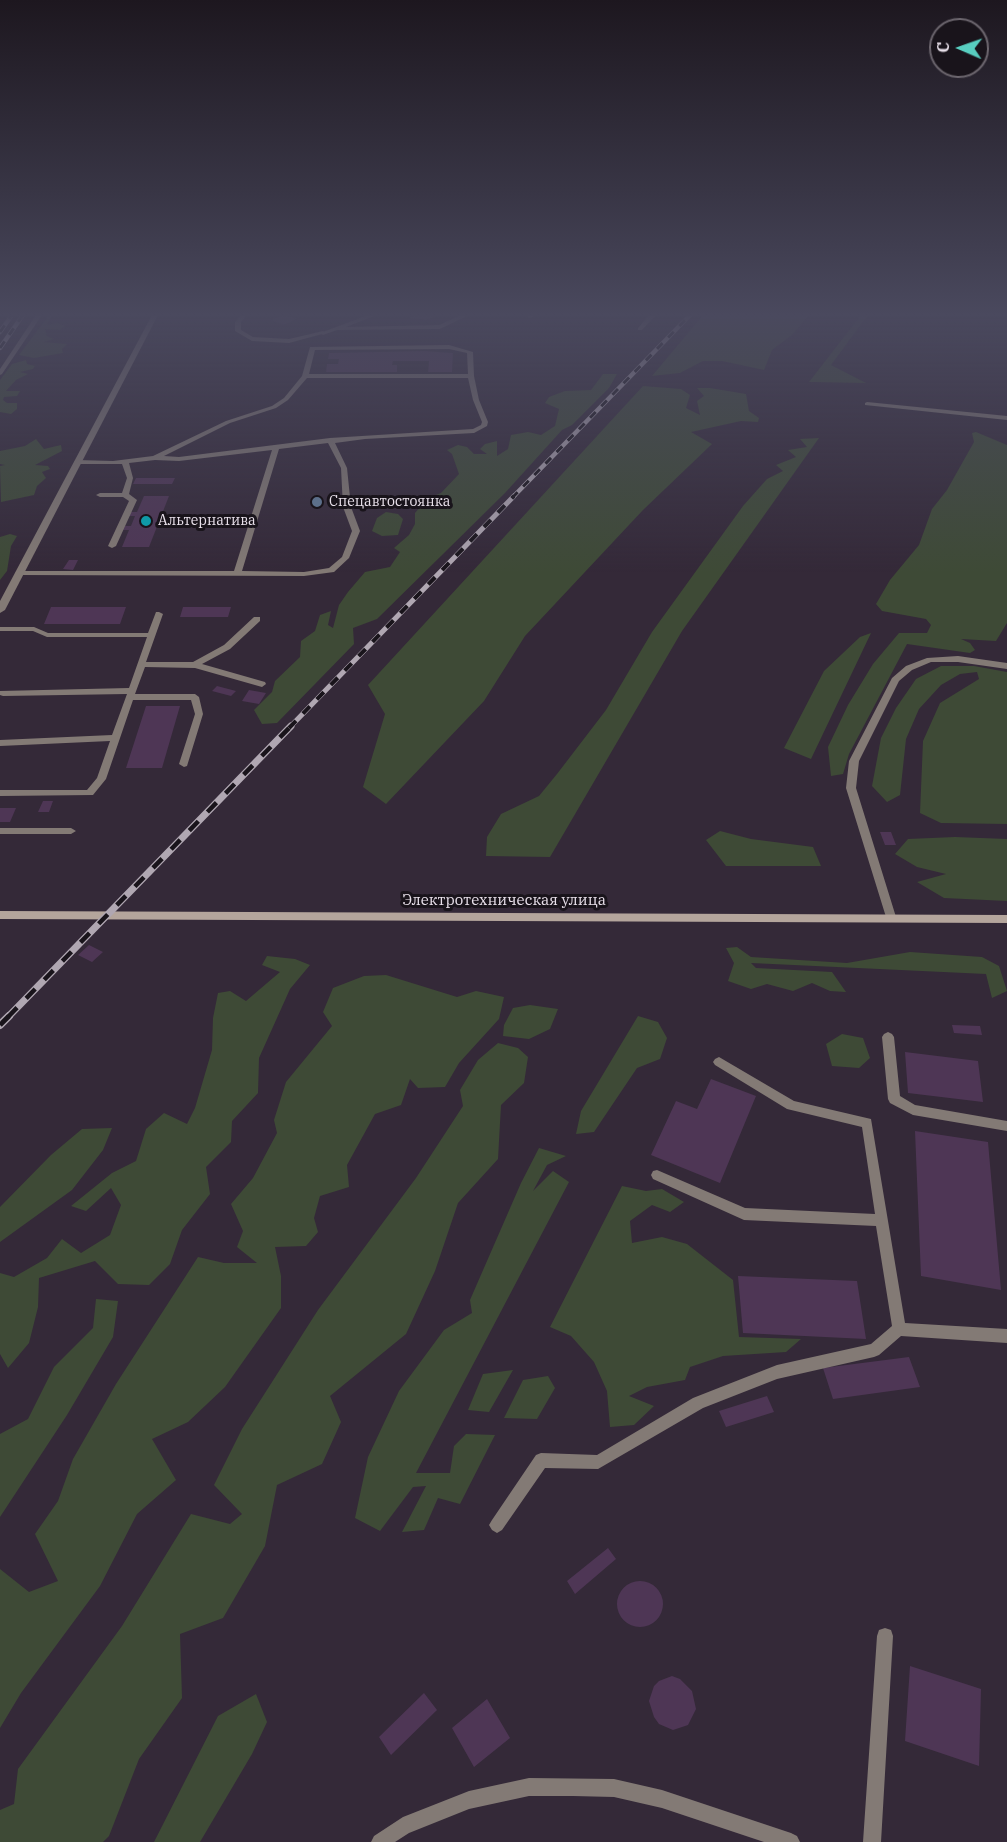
<!DOCTYPE html>
<meta charset="utf-8">
<style>
body{margin:0}
#map{position:relative;width:1007px;height:1842px;overflow:hidden;background:#342938;font-family:"IBM Plex Serif",serif}
canvas{display:block}
.north{position:absolute;left:929px;top:18px;width:60px;height:60px;box-sizing:border-box;background:#19141b;border:2px solid #6c666e;border-radius:50%;rotate:272deg;font-size:16px;font-weight:700;line-height:24px;text-align:center;color:#e9e1eb}
.north::after{content:'';display:block;margin:auto;width:21px;height:27px;background:#58cec0;clip-path:polygon(50% 0,100% 100%,50% 72%,0 100%)}
</style>
<div id="map">
<canvas width="1007" height="1842"></canvas>
<div class="north">С</div>
</div>
<script>
const ctx = document.querySelector('canvas').getContext('2d');
ctx.lineJoin = 'round';
function paint(path, color) { ctx.fillStyle = color; ctx.fill(path, 'evenodd'); }
const shape = rows => new Path2D(rows.map(r => 'M' + r).join(''));
function stroke(path, color, width, dash) { ctx.strokeStyle = color; ctx.lineWidth = width; ctx.lineCap = dash ? 'butt' : 'round'; ctx.setLineDash(dash || []); ctx.stroke(path); }
function label(font, color, halo, rows, align = 'center') {
  ctx.font = font + ' "IBM Plex Serif",serif'; ctx.lineWidth = 6; ctx.setLineDash([]); ctx.textBaseline = 'middle'; ctx.strokeStyle = halo; ctx.fillStyle = color; for (const [text, x, y, turn = 0] of rows) {
    ctx.save(); ctx.translate(x, y); ctx.rotate((+turn || 0) * Math.PI / 180); ctx.textAlign = isNaN(turn) ? turn : align; if (halo) ctx.strokeText(text, 0, 0); ctx.fillText(text, 0, 0); ctx.restore();
  }
}
const green = shape([
 [49,315,52,315,47,325,58,323,65,326,60,330,45,329,47,336,54,339,44,342,67,344,62,349,63,353,34,358,19,355],
 [703,315,809,315,792,335,772,350,764,370,722,361,703,361,680,373,652,376],
 [861,315,868,315,831,365,866,383,809,382],
 [26,360,27,364,35,366,33,369,20,372,28,374,16,380,6,391,20,391,17,396,4,397,3,400,7,403,17,403,17,409,11,414,0,412,0,380,12,364],
 [603,374,617,374,609,388,572,425,562,430,505,493,377,619,353,628,354,644,277,723,262,724,254,710,272,692,275,681,300,657,301,641,315,631,320,615,331,611,328,625,333,628,339,605,348,592,365,572,390,567,400,552,394,548,409,535,415,524,415,513,428,498,441,493,459,474,452,454,447,450,458,445,467,447,474,454,487,454,480,449,485,444,497,441,497,456,508,449,511,435,528,432,541,435,555,426,559,409,545,403,549,397,565,391,591,390],
 [643,386,681,389,690,395,686,408,700,415,697,401,704,396,697,388,710,388,746,394,749,411,759,418,758,422,741,421,691,432,712,444,643,510,525,636,484,701,386,804,363,787,385,714,368,685],
 [976,432,1007,445,1007,623,996,641,961,639,970,643,975,650,970,653,907,644,849,754,843,774,831,776,828,747,848,705,873,664,899,633,927,633,931,625,926,619,882,611,876,604,890,580,919,545,932,509,947,490,974,442,972,433],
 [819,438,682,631,550,857,486,856,487,837,501,814,539,796,557,774,606,710,652,632,743,506,767,479,783,471,776,465,796,457,788,450,807,447,800,439],
 [36,439,44,449,61,445,62,451,35,465,48,466,50,469,42,472,46,478,37,486,34,495,1,502,0,466,5,465,0,464,0,451,25,446],
 [386,512,398,514,403,519,398,535,382,536,372,531,377,518],
 [10,534,17,536,11,546,7,571,0,580,0,537],
 [871,633,811,759,784,748,824,671,860,637],
 [941,666,974,666,1007,672,1007,824,941,823,920,813,923,741,940,703,979,679,977,672,960,674,941,685,919,709,906,739,900,795,887,802,872,786,881,738,896,708,916,679],
 [720,831,751,839,813,847,821,866,726,866,706,840],
 [955,837,1007,839,1007,901,944,898,917,882,946,874,917,867,895,854,908,839],
 [737,947,751,957,847,963,910,952,982,957,999,966,1007,991,992,998,986,974,751,963,756,968,832,972,846,992,830,991,812,983,793,991,767,984,751,989,728,981,734,963,726,948],
 [267,956,295,959,310,965,290,989,259,1058,258,1093,232,1121,231,1142,206,1167,210,1194,182,1230,170,1264,149,1285,118,1284,95,1261,39,1278,38,1307,29,1343,8,1368,0,1354,0,1273,14,1277,47,1258,62,1239,81,1253,110,1235,121,1205,111,1188,86,1211,71,1206,112,1173,136,1161,146,1129,164,1113,187,1124,195,1108,212,1050,213,1018,218,993,230,991,246,1001,280,972,262,965],
 [386,975,457,997,476,991,504,997,499,1019,459,1063,445,1087,418,1088,410,1079,401,1105,375,1114,347,1165,349,1187,320,1196,314,1218,318,1232,306,1246,275,1247,281,1276,281,1308,225,1387,188,1422,152,1439,176,1480,137,1514,100,1586,21,1693,0,1728,0,1569,29,1592,58,1581,35,1534,58,1501,73,1459,116,1384,198,1257,224,1263,257,1263,237,1247,243,1231,231,1204,253,1178,277,1133,274,1120,286,1082,332,1026,323,1012,333,988,364,976],
 [530,1005,558,1009,550,1029,529,1039,503,1036,504,1025,513,1008],
 [638,1016,658,1022,667,1038,660,1059,637,1068,594,1132,576,1134,581,1111],
 [842,1034,863,1038,870,1058,859,1068,832,1066,826,1044],
 [498,1043,518,1048,528,1057,524,1083,501,1105,498,1159,458,1203,435,1271,406,1334,330,1396,341,1422,322,1464,277,1485,265,1546,223,1618,180,1634,182,1698,139,1759,109,1836,103,1842,0,1842,0,1810,14,1804,18,1769,122,1626,191,1514,230,1524,242,1514,214,1485,242,1429,318,1310,416,1178,463,1106,460,1090,478,1060],
 [112,1128,103,1150,72,1190,0,1242,0,1207,51,1155,82,1129],
 [539,1148,566,1156,547,1165,533,1191,553,1171,569,1182,416,1473,450,1473,454,1446,466,1434,495,1435,460,1504,438,1498,424,1530,402,1532,426,1486,413,1487,380,1531,355,1518,368,1457,399,1391,444,1330,472,1313,470,1300,521,1183],
 [622,1186,646,1191,662,1189,684,1202,670,1212,652,1205,630,1221,632,1243,662,1237,687,1244,733,1280,739,1337,801,1339,786,1352,723,1356,690,1367,685,1380,647,1387,629,1396,654,1406,634,1425,610,1427,607,1391,594,1362,571,1336,550,1327],
 [96,1299,118,1301,113,1337,67,1415,0,1517,0,1434,28,1419,54,1367,93,1328],
 [513,1370,489,1412,468,1410,483,1374],
 [548,1376,555,1388,537,1419,504,1418,523,1380],
 [256,1694,267,1722,252,1754,200,1842,154,1842,218,1716]
]);
const building = shape([
 [283,315,284,315,297,319,284,325,271,320],
 [415,315,438,315,426,320,409,318],
 [424,351,453,353,452,372,428,372,429,361,393,361,392,365,397,365,397,372,326,372,327,364,338,364,339,359,328,359,329,353],
 [136,478,175,478,172,484,133,484],
 [144,496,169,496,149,547,122,547,129,530,123,530,125,526,131,526,135,516,129,516,130,512,137,512],
 [69,560,78,560,73,570,63,569],
 [51,607,126,607,120,624,44,624],
 [183,607,231,607,228,617,180,617],
 [217,686,236,691,231,696,212,691],
 [249,690,266,693,259,704,242,701],
 [146,706,180,706,162,768,126,768],
 [43,801,53,801,49,812,38,812],
 [0,808,16,808,10,822,0,822],
 [880,832,891,832,896,845,885,845],
 [89,945,103,952,92,962,78,955],
 [952,1025,980,1026,982,1035,954,1033],
 [905,1052,978,1061,983,1102,908,1093],
 [711,1079,756,1096,720,1183,651,1155,676,1101,697,1109],
 [915,1131,988,1142,1001,1290,921,1276],
 [738,1276,857,1281,866,1339,743,1333],
 [909,1357,920,1387,833,1399,823,1368],
 [767,1396,774,1412,726,1427,719,1411],
 [608,1548,616,1559,575,1594,567,1581],
 '617 1604a23 23 0 1 1 46 0a23 23 0 1 1-46 0Z',
 [910,1666,981,1689,979,1766,905,1741],
 [672,1676,680,1679,692,1691,696,1709,688,1725,673,1730,659,1724,654,1717,649,1701,654,1686,659,1681],
 [424,1693,437,1710,391,1755,379,1737],
 [487,1699,510,1738,474,1767,452,1728]
]);
const service = shape([
 [36,315,42,315,2,374,0,375,0,369,36,315],
 [241,315,247,315,241,322,241,330,253,337,289,339,323,331,326,333,289,343,252,341,235,331,235,322,241,315],
 [449,345,473,352,474,376,479,400,488,422,487,426,474,433,365,439,335,443,347,468,351,507,360,531,349,558,334,572,304,576,19,575,15,573,19,571,234,571,272,450,179,461,155,460,129,463,133,478,129,494,137,500,116,546,112,548,108,546,129,501,123,497,100,497,96,495,100,493,122,493,127,478,122,464,77,464,74,462,77,460,113,461,153,456,226,421,272,406,284,398,302,376,310,347,449,345],
 [449,349,467,353,468,374,309,374,315,350,449,349],
 [307,378,468,378,473,400,482,422,481,425,473,429,330,438,179,457,164,456,230,423,276,408,288,400,307,378],
 [328,443,341,468,343,507,352,531,342,557,329,568,304,572,242,571,279,449,328,443],
 [867,402,1007,416,1007,420,865,405,865,403,867,402],
 [156,612,159,612,163,614,146,662,193,662,224,645,254,617,260,617,260,621,230,649,202,664,265,682,266,684,262,687,195,668,145,667,135,694,195,694,199,697,203,714,187,766,184,767,179,764,195,714,191,700,133,700,106,779,93,795,0,796,0,790,87,790,97,778,110,741,0,746,0,740,112,735,127,694,3,696,0,695,0,691,129,688,147,637,47,637,33,631,0,631,0,627,34,627,48,633,148,633,156,612],
 [958,656,1007,663,1007,669,958,662,931,662,912,670,899,681,859,761,856,788,896,917,891,921,886,917,846,788,849,761,892,678,906,666,927,658,958,656],
 [0,828,71,828,76,831,71,834,0,834,0,828],
 [888,1032,892,1034,894,1037,900,1096,915,1105,1007,1121,1007,1131,913,1115,890,1103,888,1099,882,1037,884,1034,888,1032],
 [719,1057,794,1101,871,1119,905,1323,1007,1329,1007,1343,901,1336,879,1355,874,1357,777,1379,703,1408,598,1469,545,1468,502,1530,497,1533,492,1530,489,1525,492,1520,536,1455,541,1453,597,1455,693,1398,777,1365,871,1344,892,1326,876,1226,744,1220,653,1179,651,1175,653,1171,657,1170,745,1208,875,1214,862,1127,787,1109,715,1065,713,1062,715,1059,719,1057],
 [885,1628,891,1630,893,1636,881,1842,863,1842,877,1636,879,1630,885,1628],
 [529,1778,614,1779,662,1790,791,1833,797,1836,800,1842,764,1842,662,1808,614,1797,573,1796,529,1796,469,1809,409,1833,395,1842,371,1842,374,1836,403,1817,469,1791,529,1778]
]);
const minor = shape([
 [368,315,377,315,346,327,439,325,461,315,467,316,440,329,337,330,323,335,320,333,368,315],
 [527,315,533,315,533,317,528,318,527,315],
 [649,315,656,315,642,330,638,330,638,328,649,315]
]);
const tertiary = shape([
 [152,315,158,315,5,610,0,613,0,601,152,315]
]);
const secondary = shape([
 [0,911,1007,915,1007,923,0,919,0,911]
]);
const railFar3 = shape([
 [0,332,12,315],
 [0,348,23,315],
 [512,498,690,315]
]);
const railFar2 = shape([
 [289,728,514,496]
]);
const railFar1 = shape([
 [8,1017,291,726]
]);
const rail = shape([
 [0,1025,9,1016]
]);
const markers = [
 [317,502,6,"#5c6f8a"],
 [146,521,6,"#0f9aa8"]
];
const farPoinames = [
 ["Спецавтостоянка",329,502],
 ["Альтернатива",158,521]
];
const streetNames = [
 ["Электротехническая улица",504,901]
];
paint(green, '#3e4a36');
paint(building, '#4e3655');
paint(service, '#837a75');
paint(minor, '#837a75');
paint(tertiary, '#837a75');
paint(secondary, '#b4a59c');
stroke(railFar3, '#b0a7b2', 4.5);
stroke(railFar2, '#b0a7b2', 5);
stroke(railFar1, '#b0a7b2', 7);
stroke(rail, '#b0a7b2', 8);
stroke(railFar3, '#19141b', 3, [8]);
stroke(railFar2, '#19141b', 4, [10]);
stroke(railFar1, '#19141b', 4.5, [13]);
stroke(rail, '#19141b', 5, [16]);
const sky = ctx.createLinearGradient(0, 0, 0, 573);
sky.addColorStop(0, '#1d171f');
sky.addColorStop(0.55, '#4a495e');
sky.addColorStop(1, '#4a495e00');
ctx.fillStyle = sky;
ctx.fillRect(0, 0, 1007, 573);
for (const [x, y, r, color] of markers) { const dot = new Path2D(); dot.arc(x, y, r, 0, 2 * Math.PI); ctx.fillStyle = color; ctx.fill(dot); stroke(dot, '#19141b', 2); }
label('14px', '#e9e1eb', '#19141b', farPoinames, 'left');
label('15px', '#e9e1eb', '#19141b', streetNames);
</script>
